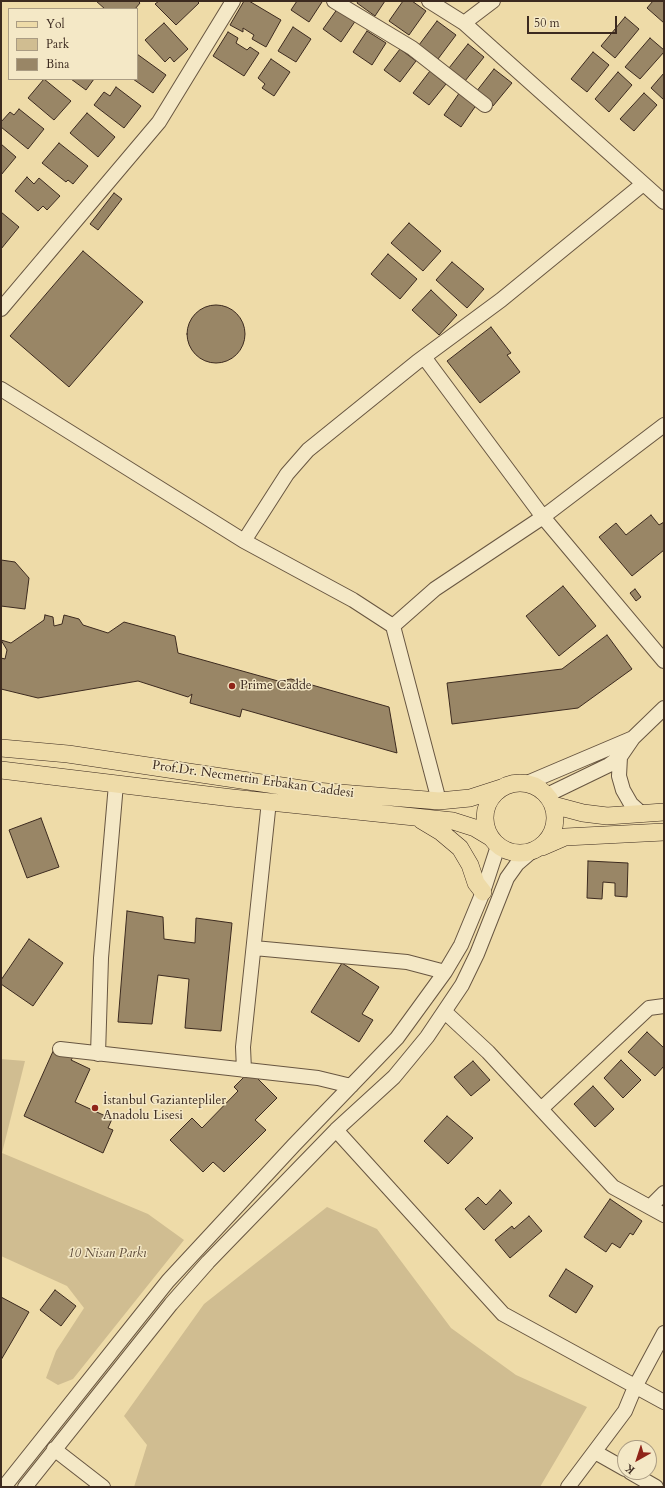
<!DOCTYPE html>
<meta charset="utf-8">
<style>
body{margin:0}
#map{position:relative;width:665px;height:1488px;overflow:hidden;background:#eedba8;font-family:Cardo,serif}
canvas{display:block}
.frame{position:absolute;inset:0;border:2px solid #3c2a1f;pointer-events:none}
.legend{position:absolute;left:8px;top:8px;width:130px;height:72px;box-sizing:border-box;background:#f4e8c6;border:1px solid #aa9c83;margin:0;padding:5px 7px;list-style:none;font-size:12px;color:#3c2a1f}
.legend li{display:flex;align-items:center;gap:8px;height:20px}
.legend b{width:20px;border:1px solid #aa9c83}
.north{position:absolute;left:617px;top:1440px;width:40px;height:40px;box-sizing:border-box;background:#f4e8c6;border:1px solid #aa9c83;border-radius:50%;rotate:219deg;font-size:11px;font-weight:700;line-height:16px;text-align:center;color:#3c2a1f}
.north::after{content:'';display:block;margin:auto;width:14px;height:18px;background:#8f2418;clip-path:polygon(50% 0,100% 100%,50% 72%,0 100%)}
.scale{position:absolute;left:527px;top:16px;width:90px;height:18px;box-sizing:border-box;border:2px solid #3c2a1f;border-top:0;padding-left:5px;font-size:12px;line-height:14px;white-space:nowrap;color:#3c2a1f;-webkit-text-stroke:3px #f4e8c6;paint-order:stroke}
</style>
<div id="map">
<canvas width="665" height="1488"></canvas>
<div class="frame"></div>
<ul class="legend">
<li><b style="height:5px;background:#eedba8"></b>Yol</li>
<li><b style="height:11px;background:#d0bd91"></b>Park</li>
<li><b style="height:11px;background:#998666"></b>Bina</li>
</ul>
<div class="north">K</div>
<div class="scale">50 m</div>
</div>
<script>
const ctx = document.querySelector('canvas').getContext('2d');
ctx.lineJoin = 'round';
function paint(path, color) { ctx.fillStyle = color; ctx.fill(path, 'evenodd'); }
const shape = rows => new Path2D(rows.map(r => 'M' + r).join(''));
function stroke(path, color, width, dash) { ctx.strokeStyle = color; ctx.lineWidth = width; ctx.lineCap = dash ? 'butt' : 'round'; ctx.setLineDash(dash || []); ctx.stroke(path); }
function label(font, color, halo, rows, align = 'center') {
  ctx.font = font + ' Cardo,serif'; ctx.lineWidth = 3; ctx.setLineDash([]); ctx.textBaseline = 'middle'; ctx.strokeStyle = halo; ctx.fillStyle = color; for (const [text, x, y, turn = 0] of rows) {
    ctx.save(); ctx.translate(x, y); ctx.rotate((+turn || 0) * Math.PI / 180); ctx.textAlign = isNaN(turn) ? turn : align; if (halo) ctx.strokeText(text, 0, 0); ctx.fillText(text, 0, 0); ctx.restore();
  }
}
const green = shape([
 [1,1059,25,1061,2,1153,148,1214,184,1240,73,1379,58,1385,46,1378,56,1351,84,1308,67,1286,1,1256],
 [327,1207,377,1229,451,1328,516,1375,587,1407,540,1487,134,1487,147,1445,124,1416,204,1304]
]);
const building = shape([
 [96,1,138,1,140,3,135,9,105,9,96,1],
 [159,1,197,1,199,3,176,25,155,4,159,1],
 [244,1,249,1,281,20,266,47,252,39,254,35,243,28,243,32,230,25,244,1],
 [297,1,321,1,322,2,309,22,291,10,297,1],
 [358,1,385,1,375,16,357,3,358,1],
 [403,1,412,1,426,11,409,35,389,21,403,1],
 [653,1,664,1,664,23,647,8,653,1],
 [338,8,356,20,341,42,323,29,338,8],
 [625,17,639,29,615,58,601,46,625,17],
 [437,21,456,35,438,59,419,45,437,21],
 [164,23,188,49,174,62,170,57,165,62,145,40,164,23],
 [293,27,311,39,296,62,278,51,293,27],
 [367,31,386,43,372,65,353,52,367,31],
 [228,32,238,38,236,43,247,50,250,47,259,53,244,76,213,56,228,32],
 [650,38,664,50,664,52,640,79,625,67,650,38],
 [468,44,484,57,465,81,449,68,468,44],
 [400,49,416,61,400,82,384,70,400,49],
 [593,52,609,65,587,92,571,79,593,52],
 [137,54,166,75,153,93,133,79,137,79,137,54],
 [271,59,290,72,274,96,262,88,265,84,258,78,271,59],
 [494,69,512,83,493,106,476,92,494,69],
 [430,71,446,84,429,105,413,93,430,71],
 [618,72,632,85,609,112,595,99,618,72],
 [664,73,664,100,651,88,664,73],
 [44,79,71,101,54,120,28,98,44,79],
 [71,79,94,79,86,90,71,79],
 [116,87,141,106,124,128,94,105,104,92,110,96,116,87],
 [460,92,477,104,461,127,444,115,460,92],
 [644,93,657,105,634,131,620,119,644,93],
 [19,109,44,129,28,149,1,127,1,122,10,112,14,115,19,109],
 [87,113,115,137,98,157,70,133,87,113],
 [59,143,88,166,73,184,68,180,66,182,42,163,59,143],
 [1,144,16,157,1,175,1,144],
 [27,177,34,184,39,178,60,196,47,210,43,206,38,211,15,191,27,177],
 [114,193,122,199,98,230,90,224,114,193],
 [1,212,19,227,1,249,1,212],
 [409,223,441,251,423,271,391,243,409,223],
 [83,251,143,302,69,387,10,336,83,251],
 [388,254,417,279,400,299,371,274,388,254],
 [452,262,484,289,467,308,436,280,452,262],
 [431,290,457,315,439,335,412,310,431,290],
 '187 334a29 29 0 1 1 58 0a29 29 0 1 1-58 0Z',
 [491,327,511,353,507,355,520,372,480,403,447,361,491,327],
 [651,515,659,525,664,522,664,550,632,576,599,537,616,523,626,535,651,515],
 [1,560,15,562,29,578,25,609,1,606,1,560],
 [563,586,596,626,559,656,526,616,563,586],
 [635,589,641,597,636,601,630,593,635,589],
 [45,615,53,617,54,626,62,624,64,615,79,619,83,625,108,633,124,622,175,636,178,653,278,681,291,679,389,707,397,753,242,709,240,717,190,703,192,694,188,697,138,681,38,698,1,689,1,658,5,659,7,650,1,640,11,643,44,620,45,615],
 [607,635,632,669,578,708,452,724,447,683,562,669,607,635],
 [41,818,59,867,27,878,9,830,41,818],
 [588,861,628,863,627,897,615,896,615,883,603,882,602,899,587,898,588,861],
 [127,911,163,917,164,939,195,943,196,918,232,923,221,1031,185,1028,189,979,158,975,152,1024,118,1022,127,911],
 [29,939,63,963,33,1006,1,984,1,980,29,939],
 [342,963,379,987,362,1014,373,1020,359,1042,311,1012,342,963],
 [647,1032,664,1048,664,1066,655,1076,628,1052,647,1032],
 [54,1049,73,1057,71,1060,90,1069,75,1102,112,1119,108,1128,113,1130,103,1153,24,1116,54,1049],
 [621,1060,641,1080,623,1098,604,1078,621,1060],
 [473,1061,490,1080,471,1096,454,1077,473,1061],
 [250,1071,277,1098,255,1120,266,1130,224,1172,213,1162,203,1172,170,1140,192,1118,202,1128,238,1091,234,1087,250,1071],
 [593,1086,614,1109,595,1127,574,1104,593,1086],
 [447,1116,473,1138,448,1164,424,1141,447,1116],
 [500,1190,512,1203,484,1230,465,1209,478,1197,486,1205,500,1190],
 [610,1199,642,1221,633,1235,630,1233,620,1248,612,1243,606,1252,584,1237,610,1199],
 [529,1216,542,1231,510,1258,495,1240,512,1226,514,1229,529,1216],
 [566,1269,593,1286,576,1313,549,1296,566,1269],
 [55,1290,76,1306,61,1326,40,1310,55,1290],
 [1,1297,29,1312,1,1360,1,1297]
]);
const minor = shape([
 [334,1,412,48,485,105],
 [429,1,464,23,664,202],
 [464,23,493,1],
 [1,309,159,122,233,1],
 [424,357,543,517,664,661],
 [1,389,244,541,353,600,393,626,439,801],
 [244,541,287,474,308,450,417,362,501,300,643,184],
 [393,626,435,589,543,517,664,425],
 [620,757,619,776,623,790,631,804,642,814],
 [527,783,633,738],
 [547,795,609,765,620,757,633,738,664,708],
 [254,948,407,962,445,972],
 [445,1012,488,1052,613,1187,664,1215],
 [60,1049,318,1078,351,1086],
 [98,1054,101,958,116,784],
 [244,1070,243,1047,269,801],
 [541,1109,649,1008,664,1006],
 [336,1130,503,1314,664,1402],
 [650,1207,664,1193],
 [54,1449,103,1487],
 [595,1452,625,1469],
 [630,1472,656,1487],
 [4,1487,168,1281,294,1145,397,1038,445,972,461,945,483,892,498,846],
 [25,1487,171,1304,208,1262,336,1130,394,1077,427,1037,462,985,477,954,507,878,517,864,531,852],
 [568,1487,625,1411,635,1387,664,1333]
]);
const major = shape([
 [1,748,68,754,315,791,439,801,470,798,504,787],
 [1,770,232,798,453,821,475,828,490,837],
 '485 818a35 35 0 1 1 70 0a35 35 0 1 1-70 0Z',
 [553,805,583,813,607,816,664,812],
 [421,820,441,832,460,848,470,865,476,883,483,892],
 [542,847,565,837,664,832]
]);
const markers = [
 [232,686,4,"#8f2418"],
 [95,1108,4,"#8f2418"]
];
const poiNames = [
 ["Prime Cadde",240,686],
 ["İstanbul Gaziantepliler",103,1101],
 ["Anadolu Lisesi",103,1116]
];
const streetNames = [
 ["Prof.Dr. Necmettin Erbakan Caddesi",253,780,8]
];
const parkNames = [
 ["10 Nisan Parkı",107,1254]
];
paint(green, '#d0bd91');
paint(building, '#998666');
stroke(building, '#3c2a1f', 1);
stroke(minor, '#685641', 16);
stroke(major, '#3c2a1f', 18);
stroke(minor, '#f4e8c6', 14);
stroke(major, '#eedba8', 17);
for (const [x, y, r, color] of markers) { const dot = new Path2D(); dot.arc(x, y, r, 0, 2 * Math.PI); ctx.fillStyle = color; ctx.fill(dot); stroke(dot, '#f4e8c6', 1.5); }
label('13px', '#3c2a1f', '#f4e8c6', poiNames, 'left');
label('13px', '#3c2a1f', '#f4e8c6', streetNames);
label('italic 13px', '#5a4736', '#f4e8c6', parkNames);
</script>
